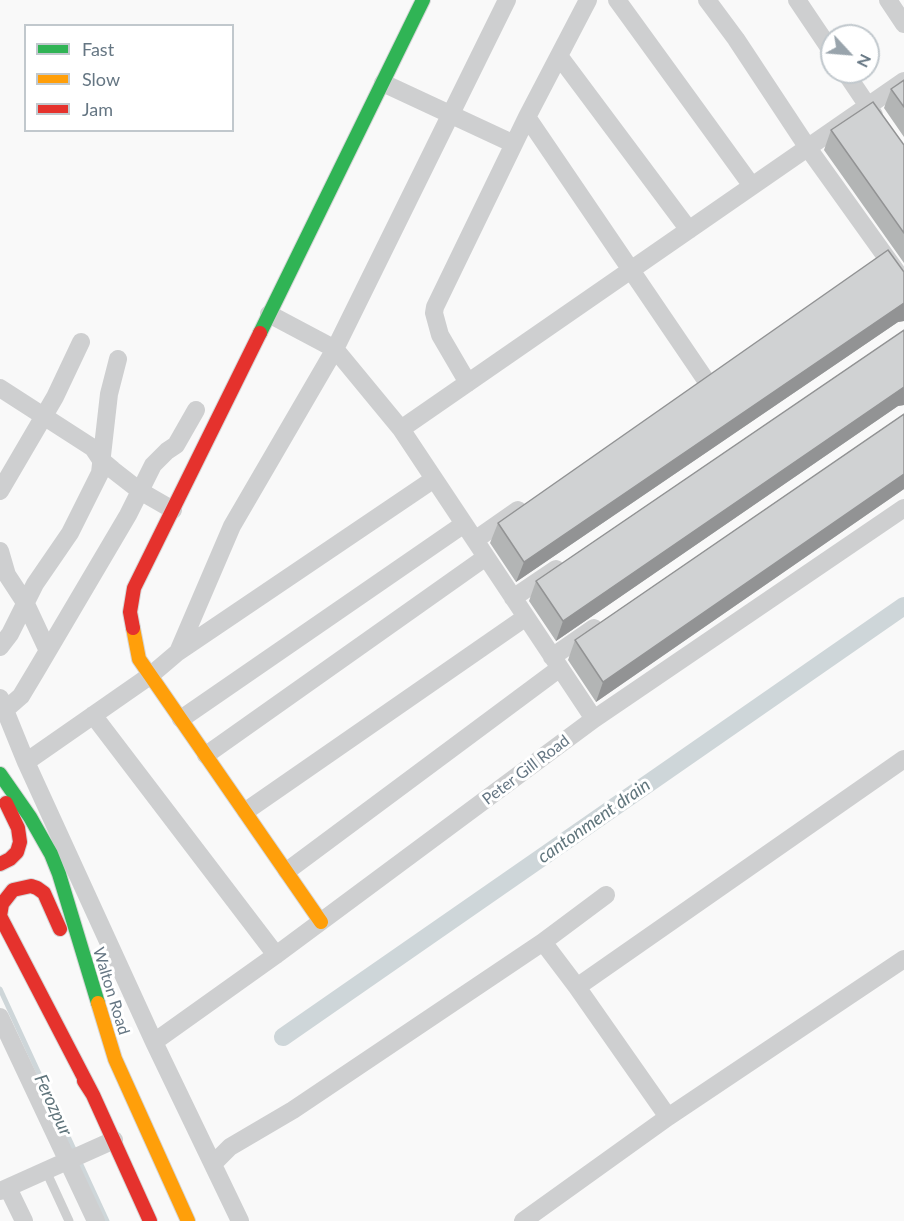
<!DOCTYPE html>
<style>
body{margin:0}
#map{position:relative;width:904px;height:1221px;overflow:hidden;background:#f9f9f9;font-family:Lato,sans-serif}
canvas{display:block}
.legend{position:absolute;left:24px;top:24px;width:210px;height:108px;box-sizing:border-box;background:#fff;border:2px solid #c1c8cd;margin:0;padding:8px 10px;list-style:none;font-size:18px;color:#657683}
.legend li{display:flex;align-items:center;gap:12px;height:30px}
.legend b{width:30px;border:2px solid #c1c8cd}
.north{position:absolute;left:820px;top:24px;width:60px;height:60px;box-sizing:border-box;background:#fff;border:2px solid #c1c8cd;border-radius:50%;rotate:116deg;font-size:16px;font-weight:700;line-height:24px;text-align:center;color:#657683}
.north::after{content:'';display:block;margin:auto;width:21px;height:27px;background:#99a4ac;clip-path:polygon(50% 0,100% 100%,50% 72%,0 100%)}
</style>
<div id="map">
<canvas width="904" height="1221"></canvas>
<ul class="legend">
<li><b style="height:8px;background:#30b455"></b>Fast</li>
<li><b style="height:8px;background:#ff9f0a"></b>Slow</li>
<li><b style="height:8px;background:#e5322d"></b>Jam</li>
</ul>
<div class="north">N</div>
</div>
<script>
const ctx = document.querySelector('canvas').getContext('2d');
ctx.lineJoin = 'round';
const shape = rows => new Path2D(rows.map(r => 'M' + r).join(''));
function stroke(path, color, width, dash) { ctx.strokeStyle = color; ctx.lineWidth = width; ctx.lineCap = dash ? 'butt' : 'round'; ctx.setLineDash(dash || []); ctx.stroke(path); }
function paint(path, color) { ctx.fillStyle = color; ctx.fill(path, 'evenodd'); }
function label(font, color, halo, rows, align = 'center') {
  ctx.font = font + ' Lato,sans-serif'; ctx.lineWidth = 6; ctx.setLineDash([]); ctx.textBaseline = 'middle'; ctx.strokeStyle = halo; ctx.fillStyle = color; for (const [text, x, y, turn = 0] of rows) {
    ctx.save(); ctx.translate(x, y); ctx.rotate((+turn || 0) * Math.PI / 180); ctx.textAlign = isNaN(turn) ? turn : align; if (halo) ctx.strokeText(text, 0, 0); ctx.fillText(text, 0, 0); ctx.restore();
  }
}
const stream = shape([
 [0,989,107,1221]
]);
const canal = shape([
 [283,1037,904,606]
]);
const lane = shape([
 [46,1171,69,1221]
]);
const street = shape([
 [617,0,752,186],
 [707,0,736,39,808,148,904,282],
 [797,0,832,52],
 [888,0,904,24],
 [559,56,689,230],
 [845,72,874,115],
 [383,83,514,144],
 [527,117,705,379],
 [269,314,335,349,401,429,594,719],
 [468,383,440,335,434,313,435,307,527,117,588,0],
 [0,388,93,448,101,460,113,470,140,491,173,510],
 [401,429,904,81],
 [0,491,55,397,81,342],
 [475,540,518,510],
 [0,551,7,575,26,604,48,651],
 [513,598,556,569],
 [0,647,10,634,35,584,70,533,100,473,109,394,118,359],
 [178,652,232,526,335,349,507,0],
 [552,657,594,628],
 [0,698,26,762,154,1042,240,1221],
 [5,710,21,696,36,671,128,515,153,465,167,451,176,445,196,410],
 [93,715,276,955],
 [181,719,464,524],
 [206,755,486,557],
 [26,762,151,675,178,652,434,479],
 [246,811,526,617],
 [287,871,560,668],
 [543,942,606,895],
 [0,1017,96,1221],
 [154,1042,276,955,594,719,904,508],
 [668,1117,904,959],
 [213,1164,230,1147,293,1110,543,942,577,987,904,759],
 [8,1188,24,1221],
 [0,1191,114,1140],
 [523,1221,668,1117,577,987]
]);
const fast = shape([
 [260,333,423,0],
 [0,774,30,817,51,854,59,874,98,1003]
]);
const slow = shape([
 [133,628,139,659,321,922],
 [98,1003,115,1059,188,1221]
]);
const jam = shape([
 [133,628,130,612,134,588,260,333],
 [0,864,10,859,17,852,20,842,18,828,6,803],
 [60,929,44,893,37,888,31,886,13,890,2,904,0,916,93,1095],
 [84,1081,93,1095,150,1221]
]);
const wall = shape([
 [904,80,904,137,884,108,891,89],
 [831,130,902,144,904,145,904,263,824,150],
 [904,272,904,321,898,322,516,582,490,543,498,523],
 [904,330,904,405,898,406,556,641,529,601,536,581],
 [904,414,904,489,596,702,568,660,575,640]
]);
const shadedWall = shape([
 [904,303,904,321,898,322,516,582,524,562],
 [904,387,904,405,898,406,556,641,563,621],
 [904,474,904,489,596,702,603,682]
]);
const building = shape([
 [904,80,904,107,891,89,904,80],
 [873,102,904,145,904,233,831,130,873,102],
 [888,250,904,272,904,303,524,562,498,523,888,250],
 [904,330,904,387,563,621,536,581,904,330],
 [904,414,904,474,603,682,575,640,904,414]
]);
const streetNames = [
 ["Peter Gill Road",526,770,-37],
 ["Walton Road",111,991,73]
];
const waterNames = [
 ["cantonment drain",594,821,-35],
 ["Ferozpur",53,1105,65]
];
stroke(stream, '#ced6d9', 5);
stroke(canal, '#ced6d9', 18);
stroke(fast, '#d5d6d7', 16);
stroke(slow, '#d5d6d7', 16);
stroke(jam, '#d5d6d7', 16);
stroke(lane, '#cecfd0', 9);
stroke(street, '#cecfd0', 18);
stroke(fast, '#30b455', 14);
stroke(slow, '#ff9f0a', 14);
stroke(jam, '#e5322d', 14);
paint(wall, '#b3b5b5');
paint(shadedWall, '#929394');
paint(building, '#d0d2d3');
stroke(building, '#929394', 1.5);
label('16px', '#657683', '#fff', streetNames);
label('italic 18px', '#60757c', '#fff', waterNames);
</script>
